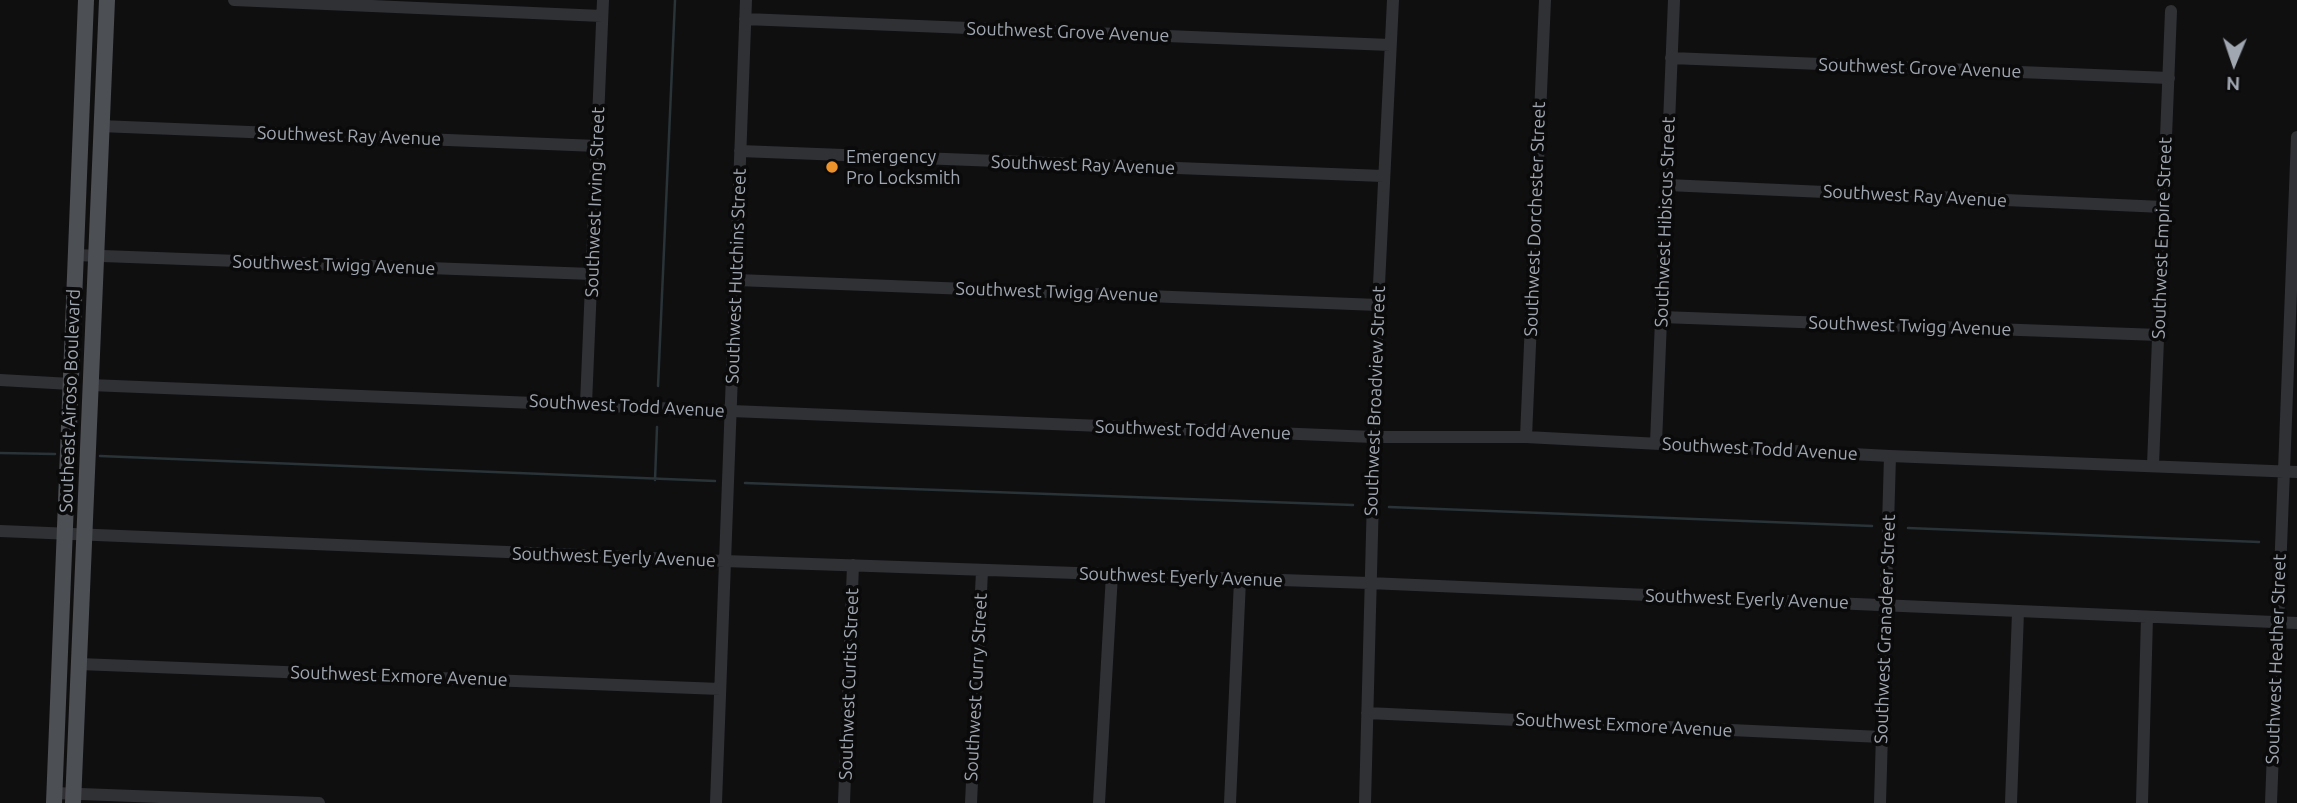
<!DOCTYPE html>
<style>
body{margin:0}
#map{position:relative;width:2297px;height:803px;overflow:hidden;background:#0f0f10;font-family:Ubuntu,sans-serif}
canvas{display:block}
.north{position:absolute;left:2199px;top:28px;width:70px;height:70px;-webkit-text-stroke:5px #0a0a0b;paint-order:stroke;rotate:182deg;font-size:19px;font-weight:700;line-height:28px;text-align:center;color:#a0a7b1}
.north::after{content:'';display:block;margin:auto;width:24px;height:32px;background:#a0a7b1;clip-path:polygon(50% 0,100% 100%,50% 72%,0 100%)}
</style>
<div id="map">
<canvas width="2297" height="803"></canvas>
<div class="north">N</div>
</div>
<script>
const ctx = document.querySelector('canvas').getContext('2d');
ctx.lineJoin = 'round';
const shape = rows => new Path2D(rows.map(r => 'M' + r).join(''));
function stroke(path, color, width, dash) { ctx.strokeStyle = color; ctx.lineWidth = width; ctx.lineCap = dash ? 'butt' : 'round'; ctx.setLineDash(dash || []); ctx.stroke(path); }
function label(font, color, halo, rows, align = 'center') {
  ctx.font = font + ' Ubuntu,sans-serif'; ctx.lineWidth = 7; ctx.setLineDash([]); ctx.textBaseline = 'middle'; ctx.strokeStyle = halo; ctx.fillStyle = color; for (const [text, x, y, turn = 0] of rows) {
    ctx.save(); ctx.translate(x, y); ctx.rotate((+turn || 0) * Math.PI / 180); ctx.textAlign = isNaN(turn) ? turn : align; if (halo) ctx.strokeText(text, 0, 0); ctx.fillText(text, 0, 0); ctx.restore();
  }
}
const stream = shape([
 [658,386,675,0],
 [0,453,55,454],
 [100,456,715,481],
 [655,480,657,427],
 [745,483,1353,505],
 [1389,507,1872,526],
 [1908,528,2259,542]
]);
const minor = shape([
 [234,0,602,16],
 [745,19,1390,45],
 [1671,58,2169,78],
 [100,126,597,146],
 [740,151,1383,176],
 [1667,185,2163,207],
 [75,255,592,274],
 [737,280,1378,305],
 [1661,317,2159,335],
 [0,380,71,384],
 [90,385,1373,437,1526,437,1890,456,2297,472],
 [586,404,603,0],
 [1526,437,1545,0],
 [1656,443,1674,0],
 [2153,465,2171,11],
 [0,531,724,561,1369,583,2297,623],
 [79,664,720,689],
 [1367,713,1881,737],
 [54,793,319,803],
 [716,803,746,0],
 [844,803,853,565],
 [971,803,982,571],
 [1099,803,1112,574],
 [1230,803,1240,580],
 [1365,803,1378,305,1393,0],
 [1880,803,1890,456],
 [2011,803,2018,612],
 [2142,803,2147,617],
 [2271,803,2297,137]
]);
const major = shape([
 [54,803,86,0],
 [73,803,107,0]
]);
const markers = [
 [832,167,7,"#eb922c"]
];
const streetNames = [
 ["Southwest Grove Avenue",1068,32,2],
 ["Southwest Grove Avenue",1920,68,2],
 ["Southwest Ray Avenue",349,136,2],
 ["Southwest Ray Avenue",1083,165,2],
 ["Southwest Ray Avenue",1915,196,3],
 ["Southwest Irving Street",595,202,-88],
 ["Southwest Dorchester Street",1535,219,-88],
 ["Southwest Hibiscus Street",1665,222,-88],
 ["Southwest Empire Street",2162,238,-88],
 ["Southwest Twigg Avenue",334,265,2],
 ["Southwest Hutchins Street",736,276,-88],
 ["Southwest Twigg Avenue",1057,292,2],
 ["Southwest Twigg Avenue",1910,326,2],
 ["Southeast Airoso Boulevard",70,401,-88],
 ["Southwest Broadview Street",1375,401,-88],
 ["Southwest Todd Avenue",627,406,3],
 ["Southwest Todd Avenue",1193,430,2],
 ["Southwest Todd Avenue",1760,449,3],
 ["Southwest Eyerly Avenue",614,557,2],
 ["Southwest Eyerly Avenue",1181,577,2],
 ["Southwest Eyerly Avenue",1747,599,2],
 ["Southwest Granadeer Street",1885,629,-88],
 ["Southwest Heather Street",2276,659,-88],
 ["Southwest Exmore Avenue",399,676,2],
 ["Southwest Curtis Street",849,684,-88],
 ["Southwest Curry Street",976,687,-87],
 ["Southwest Exmore Avenue",1624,725,3]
];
const poiNames = [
 ["Emergency",846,157],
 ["Pro Locksmith",846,178]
];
stroke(stream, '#293338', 2.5);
stroke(minor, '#303135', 12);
stroke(major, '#4c4f54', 16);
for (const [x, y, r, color] of markers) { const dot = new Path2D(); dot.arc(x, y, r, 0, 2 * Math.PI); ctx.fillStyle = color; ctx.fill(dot); stroke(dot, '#0a0a0b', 2.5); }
label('18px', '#a0a7b1', '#0a0a0b', streetNames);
label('18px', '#a0a7b1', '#0a0a0b', poiNames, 'left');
</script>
